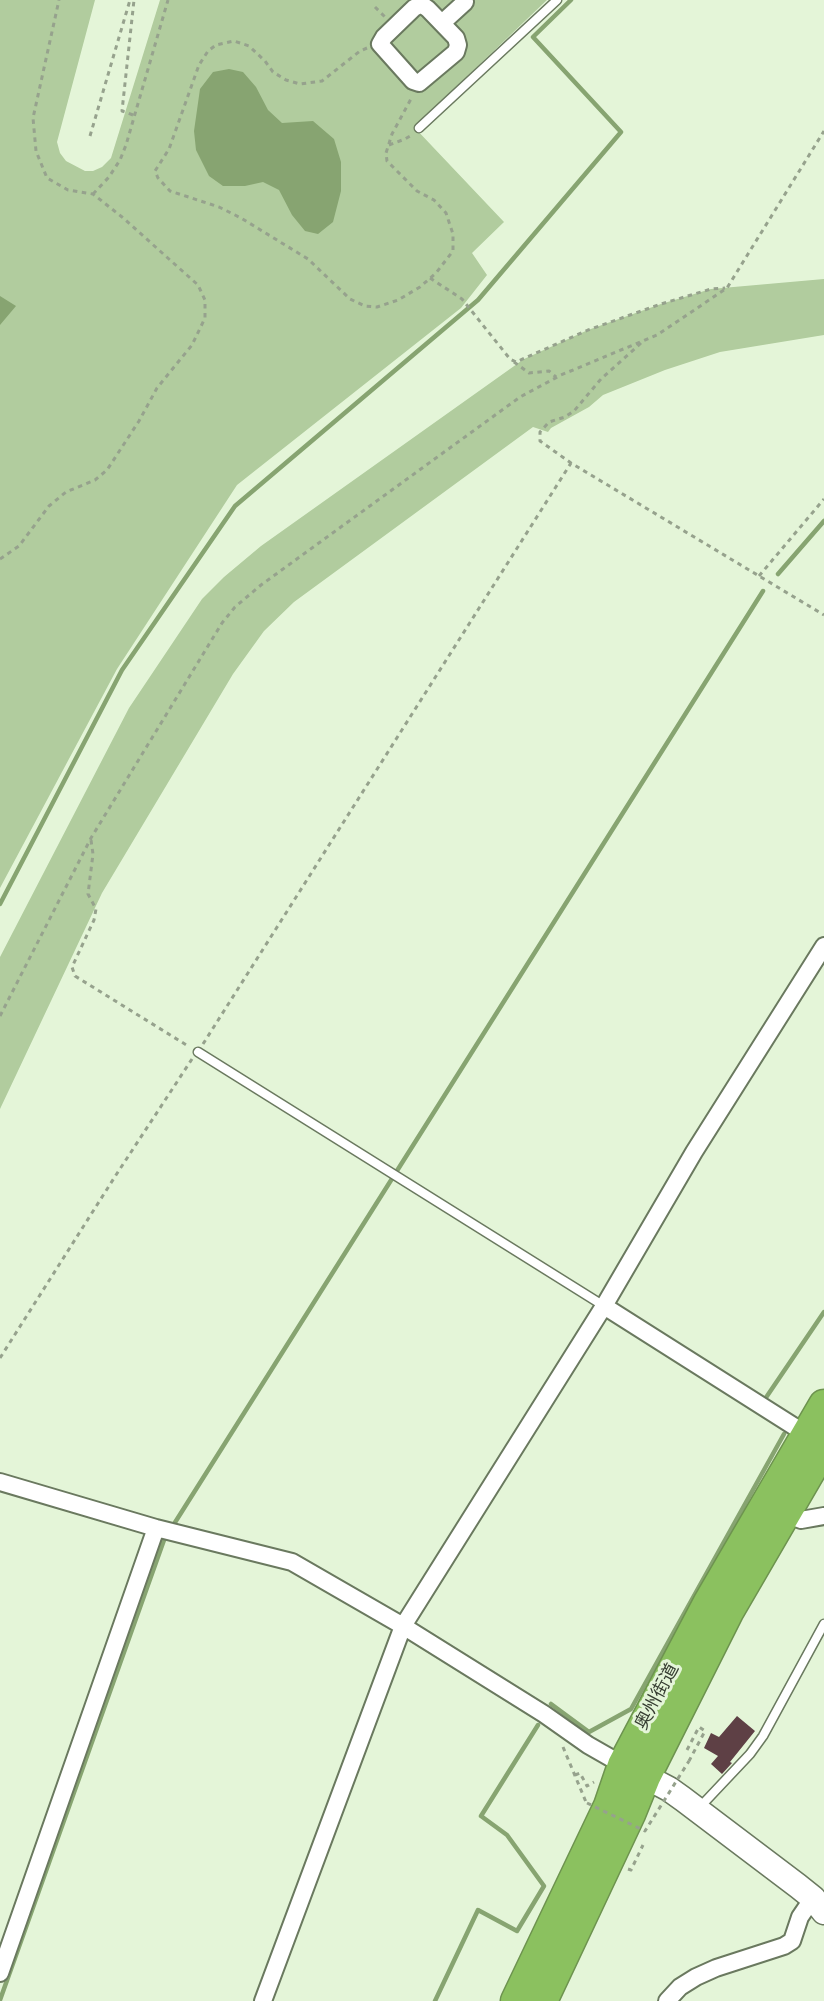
<!DOCTYPE html>
<meta charset="utf-8">
<style>
body{margin:0}
canvas{display:block;background:#e4f5d8}
</style>
<canvas width="824" height="2001"></canvas>
<script>
const ctx = document.querySelector('canvas').getContext('2d');
ctx.lineJoin = 'round';
function paint(path, color) { ctx.fillStyle = color; ctx.fill(path, 'evenodd'); }
const shape = rows => new Path2D(rows.map(r => 'M' + r).join(''));
function stroke(path, color, width, dash) { ctx.strokeStyle = color; ctx.lineWidth = width; ctx.lineCap = dash ? 'butt' : 'round'; ctx.setLineDash(dash || []); ctx.stroke(path); }
function label(font, color, halo, rows, align = 'center') {
  ctx.font = font + ' Jost,"Noto Sans JP",sans-serif'; ctx.lineWidth = 6; ctx.setLineDash([]); ctx.textBaseline = 'middle'; ctx.strokeStyle = halo; ctx.fillStyle = color; for (const [text, x, y, turn = 0] of rows) {
    ctx.save(); ctx.translate(x, y); ctx.rotate((+turn || 0) * Math.PI / 180); ctx.textAlign = isNaN(turn) ? turn : align; if (halo) ctx.strokeText(text, 0, 0); ctx.fillText(text, 0, 0); ctx.restore();
  }
}
const green = shape([
 [0,0,95,0,57,142,60,153,66,161,85,171,93,171,102,167,111,158,160,0,547,0,414,127,504,222,472,253,487,275,461,308,237,485,117,669,0,888],
 [824,279,824,335,720,352,665,370,603,395,589,407,551,428,548,432,533,427,294,602,264,631,233,674,102,893,0,1109,0,957,129,708,202,599,224,577,261,546,524,359,588,330,661,304,711,289]
]);
const water = shape([
 [229,69,243,72,256,87,268,110,282,123,313,121,334,139,341,162,341,191,333,222,318,234,305,231,292,215,279,190,263,182,245,186,223,186,209,176,196,150,194,131,200,89,213,72],
 [0,296,16,306,0,325]
]);
const stream = shape([
 [778,574,824,521],
 [0,904,122,670,235,506,478,300,621,132,533,37,571,0],
 [765,1399,824,1312],
 [174,1524,763,591],
 [551,1704,589,1732,631,1709,784,1434],
 [0,2000,164,1540],
 [435,2001,478,1910,517,1931,544,1886,507,1835,481,1816,538,1725]
]);
const building = shape([
 [737,1716,755,1731,730,1762,732,1763,722,1774,711,1764,718,1756,704,1748,711,1733,719,1737]
]);
const path = shape([
 [375,7,385,17],
 [367,48,360,51,322,81,300,84,286,80,273,72,265,61,249,46,234,41,216,45,208,51,199,65,169,149,155,171,158,178,170,191,219,207,241,218,308,259,350,299,365,306,377,307,398,300,420,287,436,273,453,251,453,234,446,213,434,200,417,191,387,161,386,153,392,134,412,97],
 [133,115,122,111,134,0],
 [90,136,130,0],
 [389,145,405,139,412,135],
 [93,194,109,177,120,160,126,145,168,0],
 [430,278,462,299,510,359,516,362,588,330,661,304,711,289,725,288],
 [641,343,601,379,574,411,565,417,549,422,540,432,540,441,571,463,824,615],
 [514,362,529,373,549,371,556,377],
 [0,559,19,546,49,506,66,492,95,480,107,470,139,421,157,388,192,345,205,318,205,300,198,285,122,217,93,194,68,190,47,178,36,151,33,118,59,0],
 [759,576,824,499],
 [91,840,93,854,88,894,96,909,94,920,72,967,75,976,188,1046],
 [0,1016,91,838,222,623,235,607,261,585,520,397,561,375,657,335,727,288,824,131],
 [203,1044,571,463],
 [0,1358,116,1175,192,1059],
 [563,1747,586,1802],
 [687,1750,699,1727,705,1731,689,1761],
 [575,1775,580,1773,587,1786,594,1782],
 [628,1869,631,1870,643,1845]
]);
const lane = shape([
 [419,128,557,0],
 [198,1052,604,1306],
 [700,1807,750,1754,763,1736,824,1624]
]);
const street = shape([
 [421,4,428,9,456,38,458,45,456,52,419,83,413,81,380,44,384,37,414,8,421,4],
 [442,23,465,2],
 [604,1306,806,1434],
 [0,1482,156,1528,292,1562,403,1626,544,1714,588,1745,623,1765],
 [785,1514,801,1520,824,1516],
 [0,1973,156,1528],
 [263,2001,403,1626,604,1306,694,1152,824,946],
 [667,2001,680,1987,696,1977,716,1968,784,1946,792,1941,800,1917,813,1898]
]);
const secondary = shape([
 [631,1769,669,1789,683,1799,798,1886,813,1898,824,1912]
]);
const highway = shape([
 [516,2001,609,1806,623,1765,709,1602,824,1405],
 [542,2001,630,1814,645,1777,728,1612,824,1447]
]);
const pathBridge = shape([
 [587,1803,645,1831,689,1761]
]);
const streetNames = [
 ["奥州街道",658,1697,-62]
];
paint(green, '#b1cc9e');
paint(water, '#87a471');
stroke(stream, '#87a471', 4.5);
paint(building, '#5e4045');
stroke(lane, '#6a795f', 11);
stroke(street, '#6a795f', 20);
stroke(secondary, '#6a795f', 27);
stroke(highway, '#6d934f', 33);
stroke(path, '#96a28d', 3, [4.5, 4.5]);
stroke(lane, '#fff', 8);
stroke(street, '#fff', 16);
stroke(secondary, '#fff', 24);
stroke(highway, '#8bc15f', 30);
stroke(pathBridge, '#96a28d', 3, [4.5, 4.5]);
label('18px', '#363d31', '#e4f5d8', streetNames);
</script>
